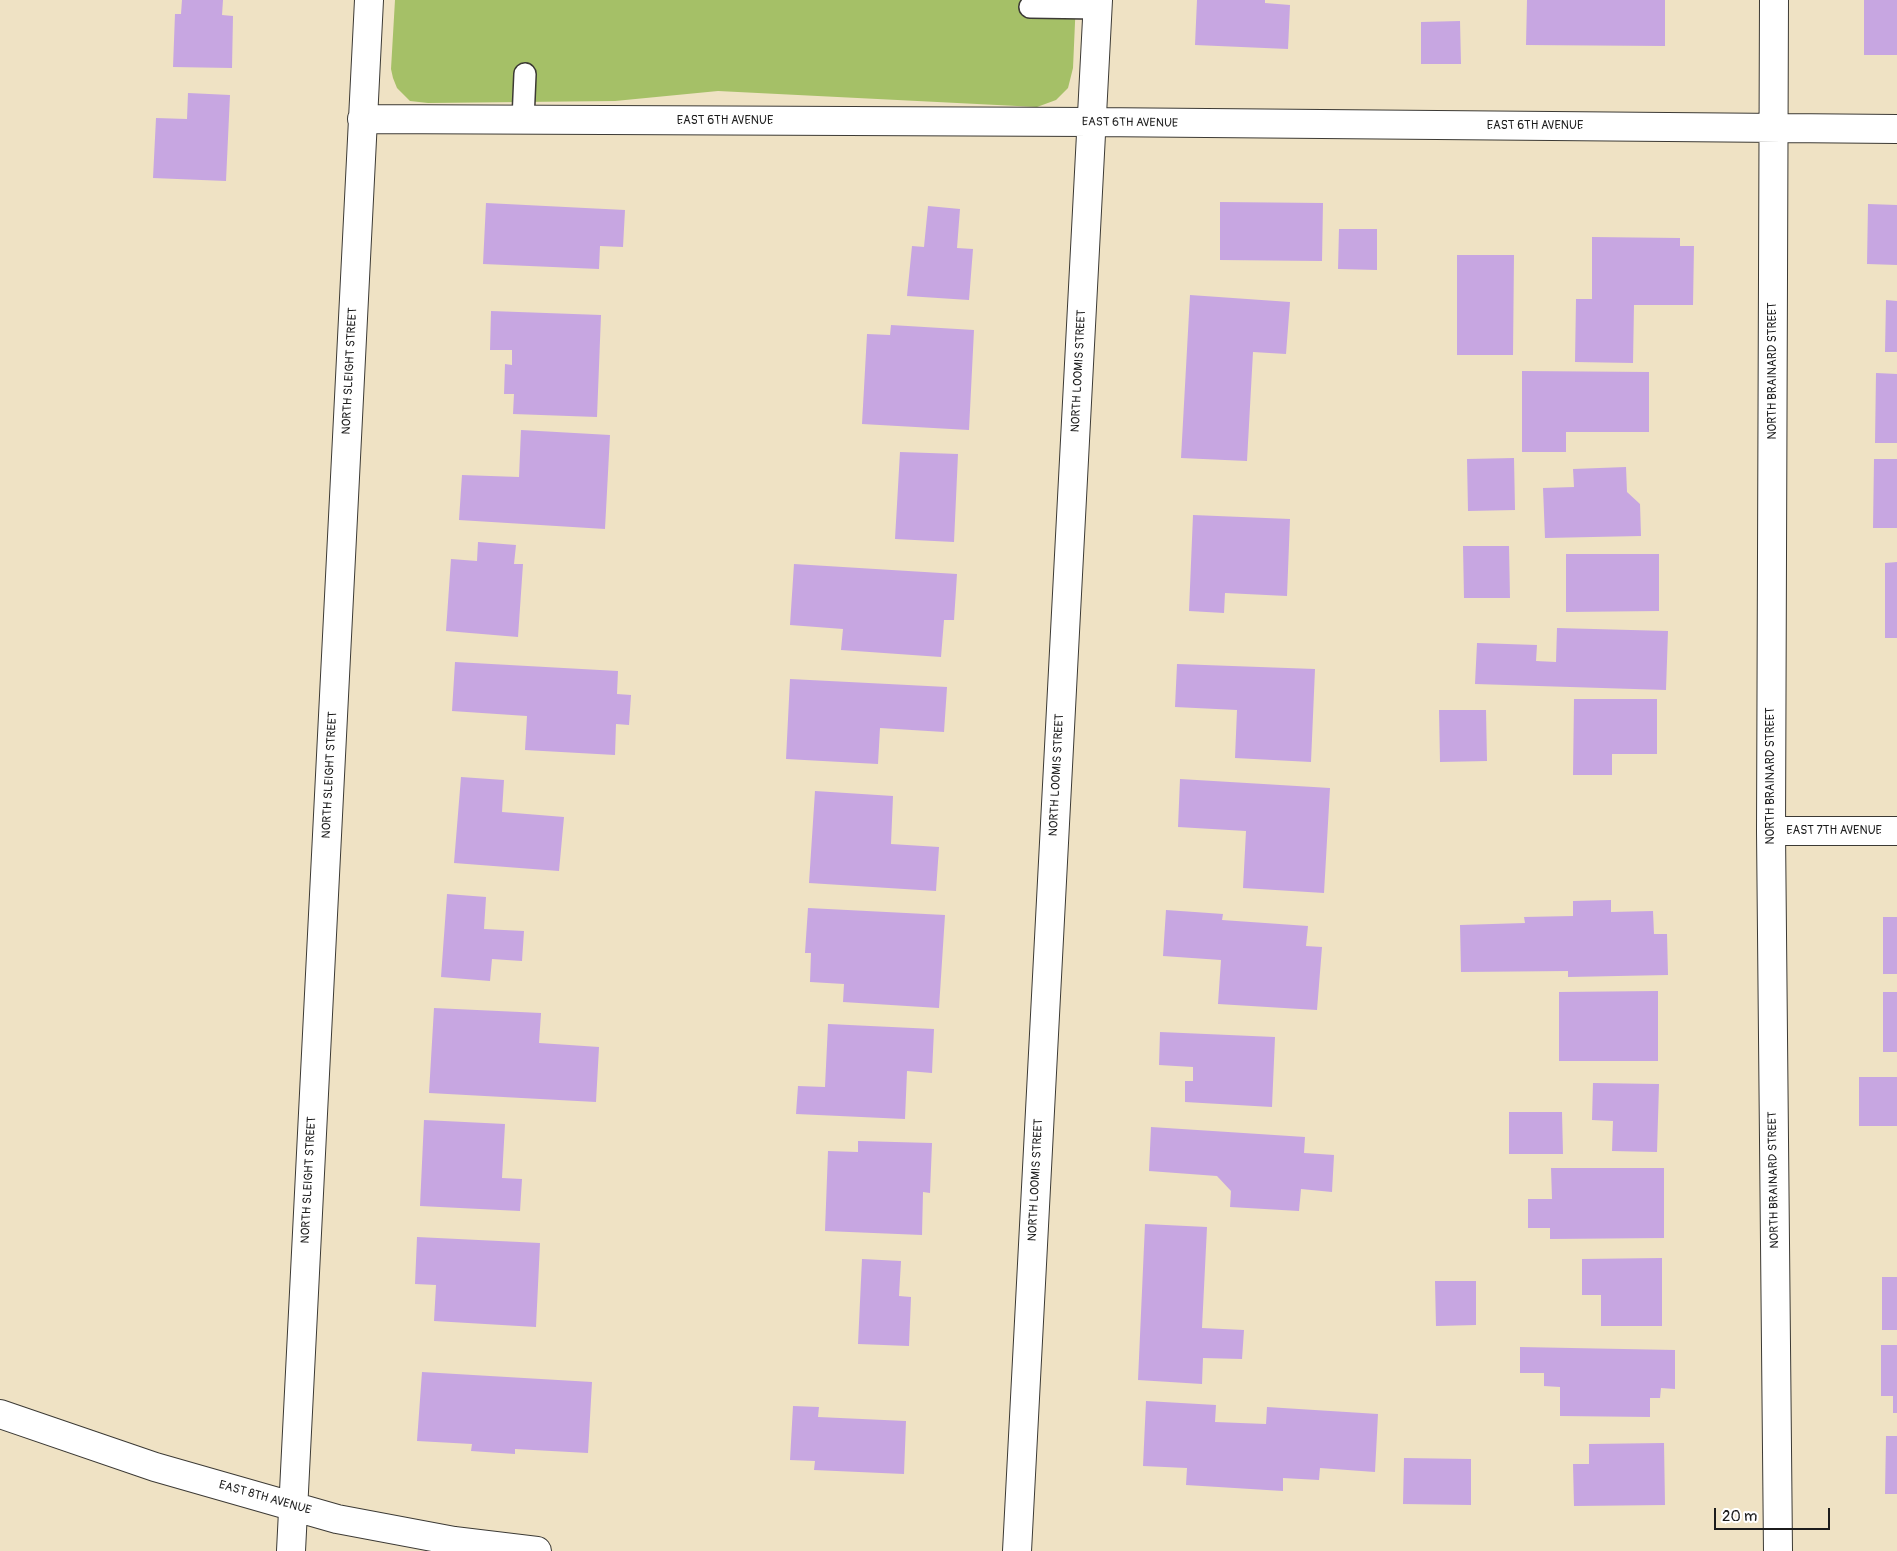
<!DOCTYPE html>
<style>
body{margin:0}
#map{position:relative;width:1897px;height:1551px;overflow:hidden;background:#efe2c4;font-family:Pangolin,sans-serif}
canvas{display:block}
.scale{position:absolute;left:1714px;top:1508px;width:116px;height:22px;box-sizing:border-box;border:2px solid #1c1c1c;border-top:0;padding-left:6px;font-size:15px;line-height:18px;white-space:nowrap;color:#1c1c1c;-webkit-text-stroke:4px #fff;paint-order:stroke}
</style>
<div id="map">
<canvas width="1897" height="1551"></canvas>
<div class="scale">20 m</div>
</div>
<script>
const ctx = document.querySelector('canvas').getContext('2d');
ctx.lineJoin = 'round';
function paint(path, color) { ctx.fillStyle = color; ctx.fill(path, 'evenodd'); }
const shape = rows => new Path2D(rows.map(r => 'M' + r).join(''));
function stroke(path, color, width, dash) { ctx.strokeStyle = color; ctx.lineWidth = width; ctx.lineCap = dash ? 'butt' : 'round'; ctx.setLineDash(dash || []); ctx.stroke(path); }
function label(font, color, halo, rows, align = 'center') {
  ctx.font = font + ' Pangolin,sans-serif'; ctx.lineWidth = 5; ctx.setLineDash([]); ctx.textBaseline = 'middle'; ctx.strokeStyle = halo; ctx.fillStyle = color; for (const [text, x, y, turn = 0] of rows) {
    ctx.save(); ctx.translate(x, y); ctx.rotate((+turn || 0) * Math.PI / 180); ctx.textAlign = isNaN(turn) ? turn : align; if (halo) ctx.strokeText(text, 0, 0); ctx.fillText(text, 0, 0); ctx.restore();
  }
}
const green = shape([
 [395,0,1076,0,1073,68,1068,88,1056,100,1037,107,718,91,615,101,428,103,410,101,397,88,393,78,391,69]
]);
const building = shape([
 [182,0,223,0,222,15,233,16,232,68,173,67,175,14,181,14],
 [1197,0,1265,0,1265,3,1290,5,1288,49,1195,45],
 [1527,0,1665,0,1665,46,1526,45],
 [1864,0,1897,0,1897,55,1864,55],
 [1460,21,1461,64,1421,64,1421,22],
 [188,93,230,95,226,181,153,178,156,118,187,119],
 [1220,202,1323,203,1322,261,1220,260],
 [486,203,625,210,623,247,600,246,599,269,483,264],
 [1868,204,1897,205,1897,265,1867,264],
 [928,206,960,209,957,248,973,249,969,300,907,296,912,246,924,247],
 [1339,229,1377,229,1377,270,1338,269],
 [1592,237,1680,238,1680,246,1694,246,1693,305,1634,305,1633,363,1575,362,1576,299,1592,299],
 [1457,255,1514,255,1513,355,1457,355],
 [1190,295,1290,302,1286,354,1253,352,1247,461,1181,458],
 [1886,300,1897,301,1897,352,1885,352],
 [491,311,601,315,597,417,513,414,514,394,504,394,505,364,512,365,512,350,490,350],
 [891,325,974,330,969,430,862,424,867,334,890,335],
 [1522,371,1649,372,1649,432,1566,432,1566,452,1522,452],
 [1876,373,1897,374,1897,443,1875,443],
 [521,430,610,435,605,529,459,520,462,475,519,477],
 [900,452,958,454,954,542,895,539],
 [1514,458,1515,510,1468,511,1467,459],
 [1874,459,1897,459,1897,528,1873,528],
 [1626,467,1627,492,1640,504,1641,536,1545,538,1543,488,1574,487,1573,469],
 [1193,515,1290,519,1287,596,1225,593,1224,613,1189,611],
 [478,542,516,545,514,564,523,564,518,637,446,631,451,559,477,561],
 [1463,546,1509,546,1510,598,1464,598],
 [1566,554,1659,554,1659,611,1566,612],
 [1897,562,1897,638,1885,638,1885,563],
 [794,564,957,574,954,620,944,620,941,657,841,650,843,629,790,625],
 [1557,628,1668,631,1666,690,1475,684,1477,643,1537,645,1536,661,1556,662],
 [455,662,618,671,617,694,631,695,629,725,616,724,615,755,525,750,527,716,452,711],
 [1177,664,1315,669,1311,762,1235,758,1237,710,1175,707],
 [790,679,947,687,944,732,880,728,878,764,786,759],
 [1574,699,1657,699,1657,754,1612,754,1612,775,1573,775],
 [1439,710,1486,710,1487,761,1440,762],
 [461,777,504,780,502,812,564,817,559,871,454,863],
 [1180,779,1330,788,1324,893,1243,888,1246,831,1178,827],
 [815,791,893,796,891,844,939,847,936,891,809,883],
 [447,894,486,897,484,929,524,931,522,961,492,959,490,981,441,977],
 [1611,900,1611,912,1653,911,1654,934,1667,934,1668,975,1568,977,1568,971,1461,972,1460,925,1525,923,1524,917,1573,916,1573,901],
 [808,908,945,915,939,1008,843,1002,844,984,810,982,811,953,805,953],
 [1166,910,1223,914,1222,920,1308,926,1306,946,1322,947,1317,1010,1218,1004,1221,960,1163,956],
 [1883,917,1897,917,1897,974,1883,974],
 [1658,991,1658,1061,1559,1061,1559,992],
 [1883,992,1897,992,1897,1052,1883,1052],
 [434,1008,541,1013,539,1043,599,1047,596,1102,429,1093],
 [828,1024,934,1029,932,1073,907,1071,905,1119,796,1114,798,1086,825,1087],
 [1160,1032,1275,1037,1272,1107,1185,1102,1185,1081,1193,1081,1193,1067,1159,1065],
 [1859,1077,1897,1077,1897,1126,1859,1126],
 [1593,1083,1659,1084,1657,1152,1612,1151,1613,1121,1592,1120],
 [1509,1112,1562,1112,1563,1154,1509,1154],
 [424,1120,505,1124,502,1178,522,1179,520,1211,420,1206],
 [1151,1127,1305,1137,1304,1153,1334,1155,1332,1192,1301,1189,1299,1211,1230,1207,1231,1191,1217,1176,1149,1171],
 [858,1141,932,1143,930,1193,923,1192,922,1235,825,1231,828,1151,858,1152],
 [1551,1168,1664,1168,1664,1238,1550,1239,1550,1228,1528,1228,1528,1199,1552,1199],
 [1145,1224,1207,1227,1202,1328,1244,1330,1242,1359,1203,1358,1202,1384,1138,1380],
 [417,1237,540,1243,536,1327,434,1321,436,1285,415,1284],
 [1662,1258,1662,1326,1601,1326,1601,1295,1582,1295,1582,1259],
 [862,1259,901,1261,899,1296,911,1297,909,1346,858,1344],
 [1882,1277,1897,1277,1897,1330,1882,1330],
 [1435,1281,1476,1281,1476,1325,1436,1326],
 [1881,1345,1897,1345,1897,1413,1893,1413,1893,1396,1881,1396],
 [1520,1347,1675,1350,1675,1389,1661,1388,1660,1398,1650,1398,1650,1417,1560,1416,1560,1387,1544,1386,1544,1373,1520,1373],
 [422,1372,592,1382,588,1453,515,1449,515,1454,471,1451,472,1444,417,1441],
 [1146,1401,1216,1405,1215,1422,1266,1424,1267,1407,1378,1414,1375,1472,1320,1468,1319,1480,1283,1478,1283,1491,1186,1485,1187,1468,1143,1466],
 [793,1406,819,1407,818,1417,906,1421,904,1474,814,1470,815,1461,790,1460],
 [1886,1436,1897,1436,1897,1494,1885,1494],
 [1664,1443,1665,1505,1574,1506,1573,1464,1589,1464,1589,1444],
 [1404,1458,1471,1459,1471,1505,1403,1504]
]);
const service = shape([
 [1030,7,1098,8],
 [523,120,525,74]
]);
const minor = shape([
 [1774,0,1771,831,1778,1551],
 [362,119,1092,122,1897,129],
 [1771,831,1897,831],
 [0,1414,155,1467,337,1519,454,1541,537,1551],
 [291,1551,369,0],
 [1017,1551,1098,0]
]);
const streetNames = [
 ["EAST 6TH AVENUE",725,121],
 ["EAST 6TH AVENUE",1130,123,1],
 ["EAST 6TH AVENUE",1535,126],
 ["NORTH SLEIGHT STREET",350,371,-87],
 ["NORTH LOOMIS STREET",1079,371,-87],
 ["NORTH BRAINARD STREET",1773,371,-90],
 ["NORTH SLEIGHT STREET",330,775,-87],
 ["NORTH LOOMIS STREET",1057,775,-87],
 ["NORTH BRAINARD STREET",1771,776,-90],
 ["EAST 7TH AVENUE",1834,831],
 ["NORTH SLEIGHT STREET",309,1180,-87],
 ["NORTH LOOMIS STREET",1036,1180,-87],
 ["NORTH BRAINARD STREET",1774,1180,-91],
 ["EAST 8TH AVENUE",265,1498,16]
];
paint(green, '#a5c067');
paint(building, '#c7a6e1');
stroke(service, '#3c3a35', 24);
stroke(minor, '#3c3a35', 30);
stroke(service, '#fff', 21);
stroke(minor, '#fff', 28);
label('12px', '#1c1c1c', '#fff', streetNames);
</script>
